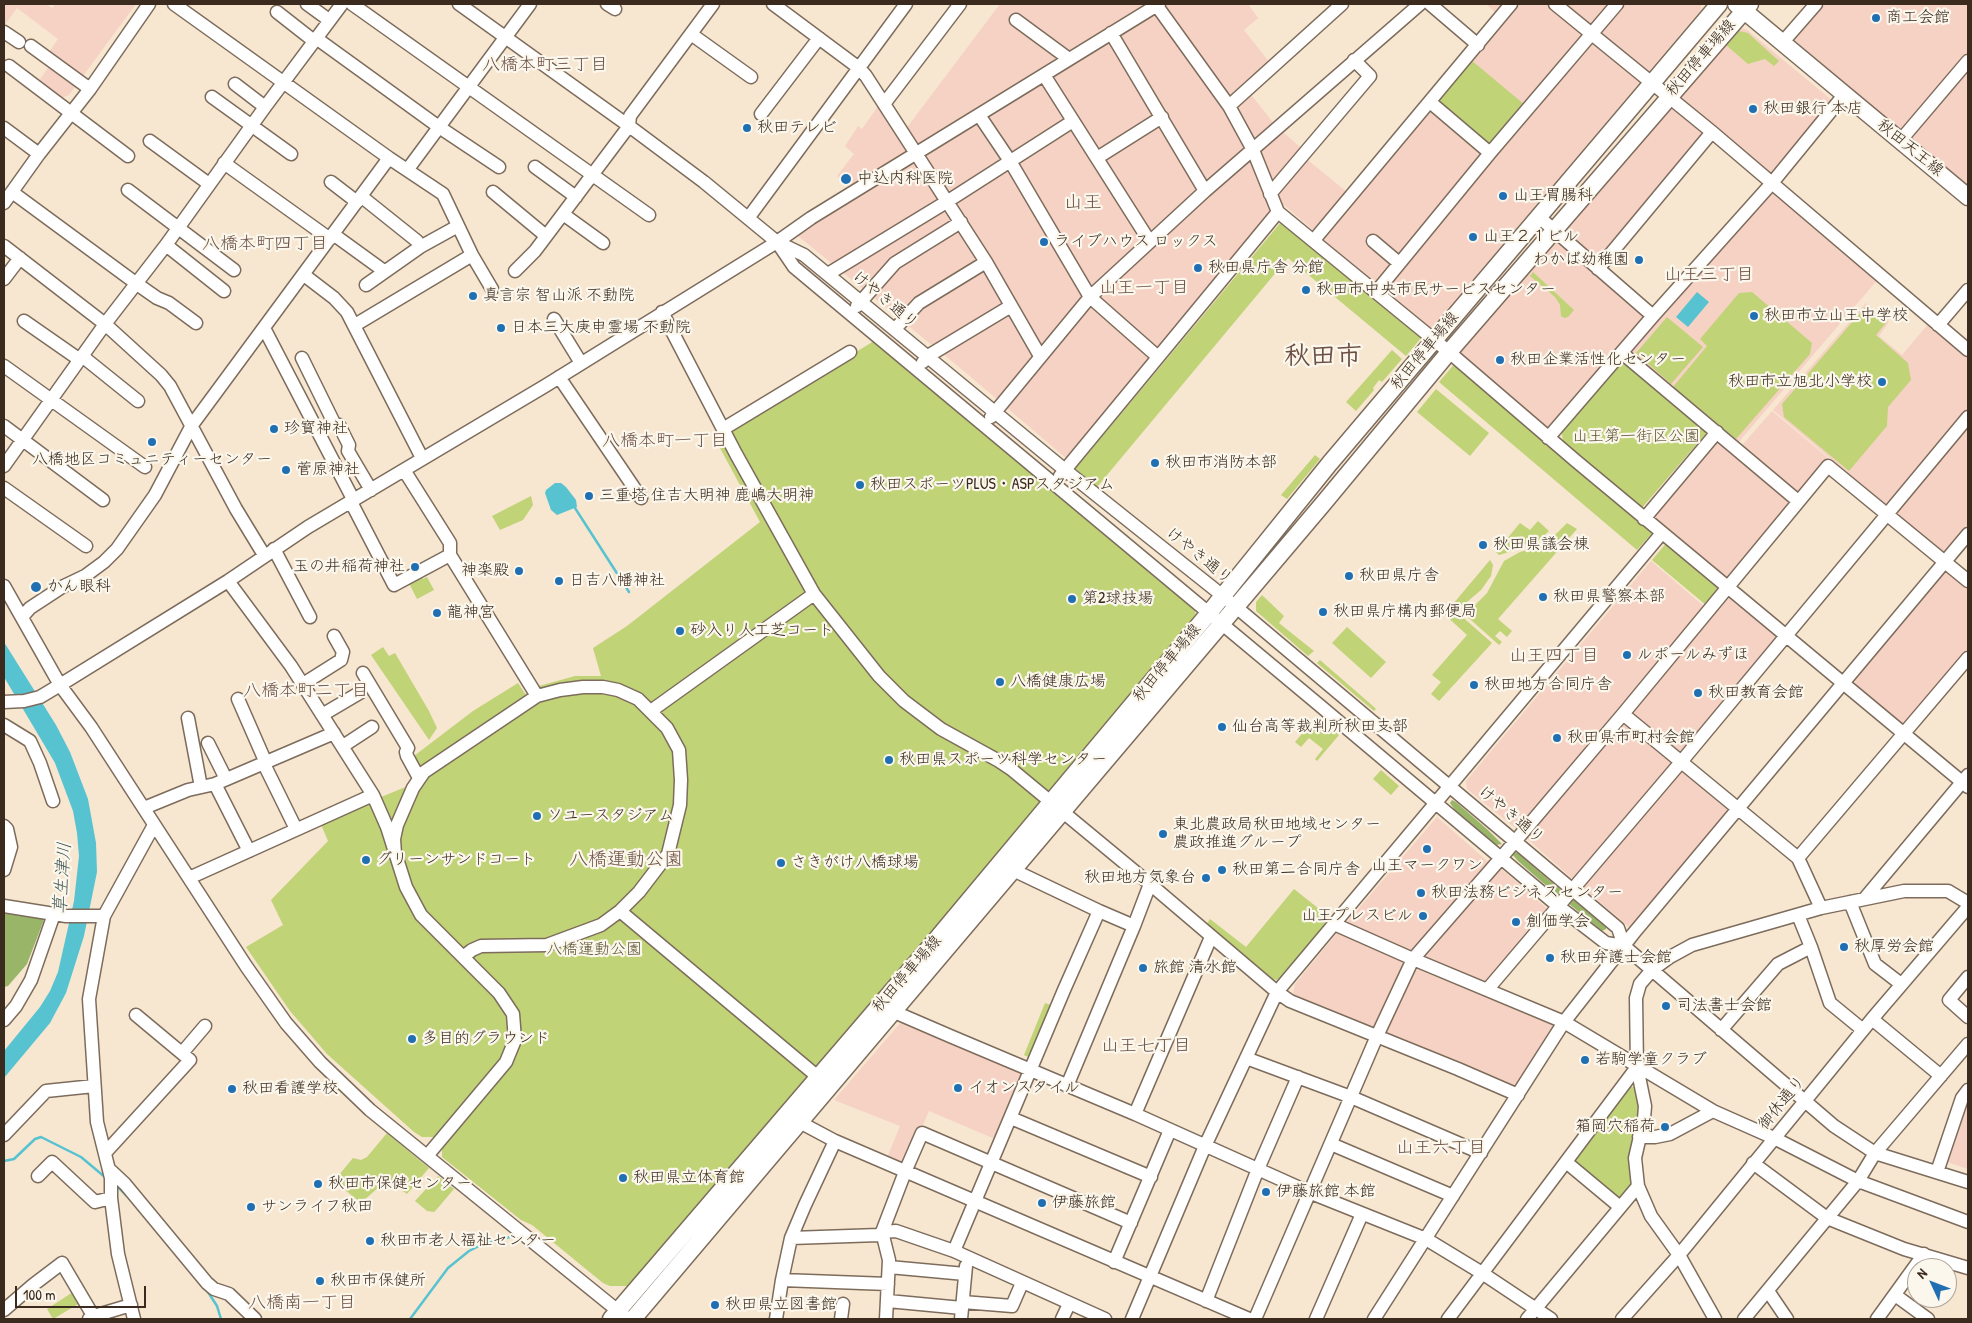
<!DOCTYPE html>
<meta charset="utf-8">
<style>
body{margin:0}
#map{position:relative;width:1972px;height:1323px;overflow:hidden;background:#f7e6d0;font-family:"Patrick Hand",sans-serif}
canvas{display:block}
.frame{position:absolute;inset:0;border:5px solid #3b2a1e;pointer-events:none}
.north{position:absolute;left:1907px;top:1258px;width:50px;height:50px;box-sizing:border-box;background:#fbf7ec;border:1px solid #aea59a;border-radius:50%;rotate:313deg;font-size:14px;font-weight:700;line-height:20px;text-align:center;color:#3b2a1e}
.north::after{content:'';display:block;margin:auto;width:18px;height:22px;background:#1f6fb2;clip-path:polygon(50% 0,100% 100%,50% 72%,0 100%)}
.scale{position:absolute;left:15px;top:1286px;width:131px;height:22px;box-sizing:border-box;border:2px solid #3b2a1e;border-top:0;padding-left:6px;font-size:15px;line-height:18px;white-space:nowrap;color:#3b2a1e;-webkit-text-stroke:4px #fbf7ec;paint-order:stroke}
</style>
<div id="map">
<canvas width="1972" height="1323"></canvas>
<div class="frame"></div>
<div class="north">N</div>
<div class="scale">100 m</div>
</div>
<script>
const ctx = document.querySelector('canvas').getContext('2d');
ctx.lineJoin = 'round';
function paint(path, color) { ctx.fillStyle = color; ctx.fill(path, 'evenodd'); }
const shape = rows => new Path2D(rows.map(r => 'M' + r).join(''));
function stroke(path, color, width, dash) { ctx.strokeStyle = color; ctx.lineWidth = width; ctx.lineCap = dash ? 'butt' : 'round'; ctx.setLineDash(dash || []); ctx.stroke(path); }
function label(font, color, halo, rows, align = 'center') {
  ctx.font = font + ' "Patrick Hand","Klee One",sans-serif'; ctx.lineWidth = 4.5; ctx.setLineDash([]); ctx.textBaseline = 'middle'; ctx.strokeStyle = halo; ctx.fillStyle = color; for (const [text, x, y, turn = 0] of rows) {
    ctx.save(); ctx.translate(x, y); ctx.rotate((+turn || 0) * Math.PI / 180); ctx.textAlign = isNaN(turn) ? turn : align; if (halo) ctx.strokeText(text, 0, 0); ctx.fillText(text, 0, 0); ctx.restore();
  }
}
const built = shape([
 [4,4,46,4,52,8,56,4,136,4,69,95,61,98,39,81,54,59,47,55,58,39,17,8,4,26],
 [1000,4,1248,4,1258,18,1244,30,1270,63,1245,87,1275,125,1307,153,1304,157,1347,192,1313,230,1284,205,1274,213,1067,459,965,372,798,236,800,231,851,187,837,176,854,154,845,146,858,126,862,129,881,102,902,134],
 [1486,4,1701,4,1701,10,1431,329,1314,232,1498,15],
 [1817,4,1968,4,1968,56,1903,133,1790,36],
 [1735,28,1746,29,1834,102,1773,173,1768,174,1674,94],
 [1968,64,1968,188,1908,137],
 [1669,102,1704,131,1705,136,1600,259,1595,260,1560,231],
 [1769,192,1778,192,1879,278,1737,444,1628,354],
 [1554,237,1647,317,1553,427,1545,428,1455,352],
 [1866,303,1889,322,1879,336,1902,355,1929,323,1968,354,1968,413,1890,509,1773,410],
 [1772,411,1827,457,1828,462,1731,577,1724,577,1655,519,1655,512,1715,440,1737,451],
 [1968,424,1968,524,1944,552,1936,551,1897,517,1895,509],
 [1651,561,1706,608,1519,831,1467,789,1466,781],
 [1953,571,1968,584,1968,650,1907,725,1901,725,1856,686,1855,678,1944,572],
 [1732,596,1777,635,1777,642,1686,751,1676,751,1632,713,1723,597],
 [1619,722,1626,722,1672,762,1673,765,1575,881,1523,835],
 [1683,768,1728,807,1729,811,1632,926,1629,927,1582,887],
 [1437,817,1493,866,1415,953,1347,927,1347,922],
 [1499,867,1551,912,1487,986,1423,960,1422,955],
 [1342,931,1404,958,1407,965,1376,1029,1296,997,1293,994,1295,984,1337,933],
 [1413,964,1555,1022,1556,1028,1519,1084,1514,1085,1385,1032],
 [902,1021,1023,1073,995,1139,929,1111,905,1166,887,1158,900,1126,834,1100],
 [1968,1098,1968,1169,1947,1162,1965,1101]
]);
const green = shape([
 [1739,31,1748,33,1779,61,1774,66,1765,59,1748,64,1726,45],
 [1471,60,1525,105,1490,148,1435,102],
 [1281,222,1421,338,1406,356,1288,258,1097,487,1075,469],
 [1533,272,1574,310,1568,317,1564,318,1561,316,1560,305,1555,297,1530,276],
 [1752,292,1812,343,1810,354,1736,439,1673,387,1707,346,1700,339,1739,293],
 [1865,307,1886,323,1876,335,1908,363,1911,380,1888,407,1887,426,1849,471,1784,417,1782,404],
 [1667,317,1703,347,1671,384,1636,353],
 [874,341,1194,608,1196,615,1193,622,631,1286,610,1286,603,1283,532,1225,521,1220,442,1157,442,1144,435,1137,422,1137,414,1132,327,1054,290,1011,246,947,283,925,271,900,328,841,320,822,408,786,530,698,526,693,539,686,575,676,601,676,593,648,627,626,760,522,714,437,725,432],
 [1392,350,1402,359,1382,382,1379,380,1373,388,1374,390,1356,411,1346,402],
 [1621,357,1708,431,1641,509,1563,442,1561,428],
 [1456,362,1654,531,1637,550,1439,382],
 [1436,389,1489,433,1470,456,1417,412],
 [1315,455,1320,459,1287,499,1281,495],
 [531,496,533,505,523,520,500,530,492,516],
 [1538,521,1549,531,1537,542,1530,545,1524,544,1509,552,1499,555,1496,552,1520,523,1530,530],
 [1567,523,1577,529,1498,619,1512,631,1507,637,1500,631,1495,636,1502,642,1499,645,1462,612,1475,605,1487,593,1504,561,1520,552,1539,547,1557,533],
 [1668,541,1723,587,1707,606,1652,560],
 [1490,560,1493,565,1491,576,1481,590,1467,602,1457,607,1453,604],
 [419,573,423,579,427,577,434,590,417,599,407,579],
 [1262,595,1284,616,1279,623,1314,651,1308,656,1256,611,1256,602],
 [1450,606,1492,643,1439,701,1431,694,1441,682,1432,675,1467,635,1443,613],
 [1347,627,1386,662,1371,678,1332,643],
 [383,647,389,656,395,653,429,711,437,728,429,740,371,655],
 [1320,660,1374,707,1376,709,1374,711,1317,663],
 [518,683,528,698,419,771,410,759,473,711],
 [1317,716,1339,735,1317,761,1315,759,1323,749,1309,738,1301,747,1295,742],
 [1381,770,1399,786,1391,795,1373,779],
 [1294,889,1333,920,1286,974,1277,980,1269,978,1206,925,1210,919,1246,947],
 [1045,1003,1054,1006,1032,1059,1024,1055],
 [1629,1087,1635,1087,1638,1098,1639,1115,1633,1183,1619,1200,1573,1161],
 [387,1133,429,1168,407,1194,396,1186,389,1184,380,1186,361,1203,334,1181,353,1158,361,1160,367,1157],
 [438,1176,454,1189,437,1209,434,1212,427,1211,415,1201],
 [73,1292,80,1303,53,1319,47,1309]
]);
const forest = shape([
 [1452,800,1456,802,1488,830,1502,844,1496,845,1455,810,1450,803],
 [1514,852,1518,853,1563,892,1563,897,1558,896,1518,861,1512,854],
 [1572,899,1606,926,1606,929,1602,931,1568,903],
 [4,911,45,917,27,964,8,986,4,987]
]);
const water = shape([
 [1697,292,1709,302,1688,327,1676,317],
 [555,483,561,483,566,487,576,500,577,507,557,515,551,510,545,493,546,490],
 [4,642,56,725,70,752,88,799,96,843,97,872,84,936,66,993,50,1023,4,1078,4,1051,40,1007,50,991,58,972,74,901,79,856,77,833,73,811,55,763,4,677]
]);
const stream = shape([
 [575,508,629,592],
 [4,1161,14,1159,35,1139,41,1137,81,1157,106,1178],
 [115,1184,127,1196],
 [208,1292,217,1306,221,1319],
 [410,1319,448,1268,469,1251,485,1243,510,1237]
]);
const minor = shape([
 [174,4,389,158,443,194,472,255,492,289],
 [307,4,329,20],
 [352,4,649,215],
 [459,4,629,126,704,182,777,242,804,255,1065,470,1223,596,1618,928,1624,946,1834,1126,1875,1153,1968,1182],
 [607,4,615,9],
 [773,4,859,68,866,76,986,262,1040,356],
 [1430,4,1478,45],
 [1555,4,1712,132,1968,350],
 [1157,6,1229,106,1253,150,1278,212,1449,352,1576,461,1968,787],
 [277,12,314,41],
 [1016,20,1069,59],
 [4,32,19,42],
 [1111,33,1205,191],
 [691,34,751,77],
 [316,38,439,127,499,167],
 [1782,43,1816,4],
 [31,46,90,89],
 [9,66,128,156],
 [1044,75,1150,242],
 [235,84,265,107],
 [212,97,291,154],
 [1430,102,1490,153],
 [884,104,960,4],
 [1229,106,1342,4],
 [761,114,819,38],
 [979,115,1010,161,1090,297,1158,357],
 [4,128,39,154],
 [150,141,209,184],
 [1900,141,1968,61],
 [1097,158,1162,117],
 [224,163,330,239],
 [535,167,576,197],
 [408,169,530,4],
 [331,182,357,202],
 [128,190,234,270],
 [12,192,137,284,157,298,169,303,196,323],
 [493,192,546,236],
 [1270,194,1370,76,1354,60],
 [362,197,417,241,420,247],
 [4,203,39,154,90,89,149,4],
 [563,214,603,243],
 [749,217,906,4],
 [1539,217,1653,316],
 [333,234,384,271],
 [1314,240,1511,4],
 [1373,241,1399,263],
 [777,242,794,267,1318,704,1558,906,1606,943,1624,946],
 [166,245,224,291],
 [4,246,105,324,161,375,170,386,236,509,264,555],
 [1598,269,1712,132],
 [515,271,535,251,629,126,630,116,713,4],
 [828,274,948,201,1073,121],
 [304,275,334,298,347,312,422,458],
 [4,279,20,258],
 [366,285,420,247,458,226],
 [1376,292,1490,153,1617,4],
 [857,306,895,263,961,222],
 [662,312,736,454,814,594,879,676,904,701,941,729,999,761,1011,769,1150,884,1277,992,1290,1001,1458,1069,1518,1095],
 [554,319,581,363],
 [24,321,80,360],
 [355,325,472,255],
 [1938,325,1968,290],
 [264,328,354,501],
 [895,329,919,303,986,262],
 [1622,353,1798,501],
 [82,356,138,401],
 [302,358,334,423,339,425,349,445,348,451,371,490],
 [923,362,928,356,1011,306],
 [4,366,145,467],
 [559,377,641,498],
 [991,417,1090,297,1205,191,1420,4],
 [4,426,103,500],
 [723,429,850,352],
 [1548,438,1653,316,1772,183,1844,95],
 [4,466,105,324,166,245,265,107,342,4],
 [404,470,450,543,450,555,537,696],
 [1060,476,1278,212],
 [4,488,86,546],
 [351,502,394,585,450,555],
 [1644,519,1717,432],
 [274,549,310,617],
 [228,581,291,666,373,795,387,827,406,887,421,915,499,993,513,1014,515,1040,506,1062,427,1156],
 [4,586,60,685,91,727,246,966,286,1023,320,1062,370,1110,628,1319],
 [22,617,30,608,62,587,85,576,104,562,117,549,155,495,192,425,389,158],
 [363,673,408,748,406,752,407,756,419,778],
 [303,684,341,660,343,652,334,636],
 [238,699,266,763],
 [4,702,24,701,40,697,60,685,228,581,308,527,545,386,777,242,811,218,1159,4],
 [653,712,655,708,814,594],
 [1623,714,1798,858,1821,908],
 [322,715,361,692],
 [188,718,201,787],
 [4,725,30,741,40,763,53,801],
 [208,743,226,779],
 [343,746,372,727],
 [264,764,296,829],
 [144,808,188,790,215,784],
 [4,826,7,829,11,847,4,870],
 [249,851,215,784,334,733],
 [395,854,394,839,397,825,413,788,424,772,537,696,560,690,583,687,603,687,618,690,638,699,667,728,679,750,681,780,680,805,668,854,639,892,620,911,601,925,547,945,481,946,472,950,463,957],
 [1798,858,1968,658],
 [1013,870,1099,911],
 [189,878,373,795],
 [1865,898,1968,775],
 [1850,902,1875,964,1901,984],
 [4,906,54,914],
 [620,911,818,1077],
 [1334,924,1413,959,1564,1022,1713,1111,1774,1138,1858,1181,1968,1222],
 [1811,947,1830,1003,1863,1030],
 [1968,977,1949,1000,1968,1017],
 [1487,990,1681,762,1968,417],
 [895,1010,899,1014,950,1036,1135,1114,1311,1193,1426,1239,1482,1273,1551,1319],
 [1872,1019,1941,1076],
 [4,1020,16,1006,31,980,54,914,66,916,104,916],
 [1721,1030,1778,964,1811,947,1798,915],
 [182,1053,205,1026],
 [1246,1058,1351,1097,1481,1153],
 [1067,1086,1134,926],
 [1135,1114,1211,937],
 [793,1116,805,1125,835,1141,1249,1319],
 [1011,1118,1151,1177],
 [4,1135,46,1091,94,1086],
 [1639,1137,1655,1137,1670,1134,1713,1111],
 [1331,1144,1453,1196],
 [105,1153,190,1060,136,1015],
 [1566,1162,1620,1207],
 [1753,1163,1827,1218,1904,1249,1968,1268],
 [110,1170,125,1184,207,1283,214,1289,229,1294,255,1319],
 [1937,1172,1962,1098,1968,1090],
 [38,1176,52,1162,95,1202,111,1198],
 [791,1238,879,1235,882,1232,896,1231,954,1251,1105,1319],
 [954,1251,1064,990,1099,911,1134,926,1150,884],
 [1114,1262,1170,1130],
 [889,1267,965,1274],
 [782,1280,888,1284],
 [1768,1291,1787,1319],
 [1895,1295,1928,1319],
 [888,1301,962,1308],
 [1206,1301,1258,1169,1298,1077],
 [963,1302,1012,1306,1022,1283],
 [4,1310,33,1285,62,1263,95,1319],
 [89,1319,94,1316,131,1305],
 [134,1319,118,1254,111,1198,111,1178,97,1122,89,999,104,916,154,825],
 [776,1319,782,1280,791,1238,805,1205,835,1141],
 [841,1319,843,1304],
 [886,1319,889,1260,882,1232,905,1172,922,1133,1131,1223],
 [961,1319,966,1266],
 [1062,1319,1069,1304],
 [1132,1319,1205,1146,1277,992,1662,533],
 [1255,1319,1377,1036,1413,959,1501,858,1623,714,1828,466,1968,581],
 [1316,1319,1362,1214],
 [1374,1319,1564,1022,1633,934,1968,534],
 [1448,1319,1637,1067],
 [1527,1319,1638,1186],
 [1622,1319,1679,1255,1872,1019,1968,907],
 [1715,1319,1679,1255,1651,1216,1638,1186,1635,1158,1644,1119,1645,1106,1637,1067,1636,998,1640,984,1652,970,1670,957,1692,945,1821,908,1904,891,1948,891,1968,903],
 [1744,1319,1858,1181,1875,1153,1968,1044],
 [1877,1319,1924,1254]
]);
const major = shape([
 [1736,4,1968,197],
 [611,1319,935,941,1209,613,1330,463,1719,4],
 [633,1319,1322,505,1449,352,1750,4]
]);
const markers = [
 [1876,18,5,"#1f6fb2"],
 [1753,109,5,"#1f6fb2"],
 [747,128,5,"#1f6fb2"],
 [846,179,6,"#1f6fb2"],
 [1503,196,5,"#1f6fb2"],
 [1473,237,5,"#1f6fb2"],
 [1044,242,5,"#1f6fb2"],
 [1639,260,5,"#1f6fb2"],
 [1198,268,5,"#1f6fb2"],
 [1306,290,5,"#1f6fb2"],
 [473,296,5,"#1f6fb2"],
 [1754,316,5,"#1f6fb2"],
 [501,328,5,"#1f6fb2"],
 [1500,360,5,"#1f6fb2"],
 [1882,382,5,"#1f6fb2"],
 [274,429,5,"#1f6fb2"],
 [152,442,5,"#1f6fb2"],
 [1155,463,5,"#1f6fb2"],
 [286,470,5,"#1f6fb2"],
 [860,485,5,"#1f6fb2"],
 [589,496,5,"#1f6fb2"],
 [1483,545,5,"#1f6fb2"],
 [415,567,5,"#1f6fb2"],
 [519,571,5,"#1f6fb2"],
 [1349,576,5,"#1f6fb2"],
 [559,581,5,"#1f6fb2"],
 [36,587,6,"#1f6fb2"],
 [1543,597,5,"#1f6fb2"],
 [1072,599,5,"#1f6fb2"],
 [1323,612,5,"#1f6fb2"],
 [437,613,5,"#1f6fb2"],
 [680,631,5,"#1f6fb2"],
 [1627,655,5,"#1f6fb2"],
 [1000,682,5,"#1f6fb2"],
 [1474,685,5,"#1f6fb2"],
 [1698,693,5,"#1f6fb2"],
 [1222,727,5,"#1f6fb2"],
 [1557,738,5,"#1f6fb2"],
 [889,760,5,"#1f6fb2"],
 [537,816,5,"#1f6fb2"],
 [1163,834,5,"#1f6fb2"],
 [1427,849,5,"#1f6fb2"],
 [366,860,5,"#1f6fb2"],
 [781,863,5,"#1f6fb2"],
 [1222,870,5,"#1f6fb2"],
 [1206,878,5,"#1f6fb2"],
 [1421,893,5,"#1f6fb2"],
 [1423,916,5,"#1f6fb2"],
 [1516,922,5,"#1f6fb2"],
 [1844,947,5,"#1f6fb2"],
 [1550,958,5,"#1f6fb2"],
 [1143,968,5,"#1f6fb2"],
 [1666,1006,5,"#1f6fb2"],
 [412,1039,5,"#1f6fb2"],
 [1585,1060,5,"#1f6fb2"],
 [958,1088,5,"#1f6fb2"],
 [232,1089,5,"#1f6fb2"],
 [1665,1127,5,"#1f6fb2"],
 [623,1178,5,"#1f6fb2"],
 [318,1184,5,"#1f6fb2"],
 [1266,1192,5,"#1f6fb2"],
 [1042,1203,5,"#1f6fb2"],
 [251,1207,5,"#1f6fb2"],
 [370,1241,5,"#1f6fb2"],
 [320,1281,5,"#1f6fb2"],
 [715,1305,5,"#1f6fb2"]
];
const poiNames = [
 ["商工会館",1886,18],
 ["秋田銀行 本店",1763,109],
 ["秋田テレビ",757,128],
 ["中込内科医院",857,179],
 ["山王胃腸科",1513,196],
 ["山王２１ビル",1483,237],
 ["ライブハウス ロックス",1054,242],
 ["わかば幼稚園",1629,260,"right"],
 ["秋田県庁舎 分館",1208,268],
 ["秋田市中央市民サービスセンター",1316,290],
 ["真言宗 智山派 不動院",483,296],
 ["秋田市立山王中学校",1764,316],
 ["日本三大庚申霊場 不動院",511,328],
 ["秋田企業活性化センター",1510,360],
 ["秋田市立旭北小学校",1872,382,"right"],
 ["珍寳神社",284,429],
 ["八橋地区コミュニティーセンター",152,460,"center"],
 ["秋田市消防本部",1165,463],
 ["菅原神社",296,470],
 ["秋田スポーツPLUS・ASPスタジアム",870,485],
 ["三重塔 住吉大明神 鹿嶋大明神",599,496],
 ["秋田県議会棟",1493,545],
 ["玉の井稲荷神社",405,567,"right"],
 ["神楽殿",509,571,"right"],
 ["秋田県庁舎",1359,576],
 ["日吉八幡神社",569,581],
 ["かん眼科",47,587],
 ["秋田県警察本部",1553,597],
 ["第2球技場",1082,599],
 ["秋田県庁構内郵便局",1333,612],
 ["龍神宮",447,613],
 ["砂入り人工芝コート",690,631],
 ["ルポールみずほ",1637,655],
 ["八橋健康広場",1010,682],
 ["秋田地方合同庁舎",1484,685],
 ["秋田教育会館",1708,693],
 ["仙台高等裁判所秋田支部",1232,727],
 ["秋田県市町村会館",1567,738],
 ["秋田県スポーツ科学センター",899,760],
 ["ソユースタジアム",547,816],
 ["東北農政局秋田地域センター",1173,825],
 ["農政推進グループ",1173,843],
 ["グリーンサンドコート",376,860],
 ["さきがけ八橋球場",791,863],
 ["山王マークワン",1427,866,"center"],
 ["秋田第二合同庁舎",1232,870],
 ["秋田地方気象台",1196,878,"right"],
 ["秋田法務ビジネスセンター",1431,893],
 ["山王プレスビル",1413,916,"right"],
 ["創価学会",1526,922],
 ["秋厚労会館",1854,947],
 ["秋田弁護士会館",1560,958],
 ["旅館 清水館",1153,968],
 ["司法書士会館",1676,1006],
 ["多目的グラウンド",422,1039],
 ["若駒学童クラブ",1595,1060],
 ["イオンスタイル",968,1088],
 ["秋田看護学校",242,1089],
 ["箱岡穴稲荷",1655,1127,"right"],
 ["秋田県立体育館",633,1178],
 ["秋田市保健センター",328,1184],
 ["伊藤旅館 本館",1276,1192],
 ["伊藤旅館",1052,1203],
 ["サンライフ秋田",261,1207],
 ["秋田市老人福祉センター",380,1241],
 ["秋田市保健所",330,1281],
 ["秋田県立図書館",725,1305]
];
const streetNames = [
 ["秋田停車場線",1701,58,-49],
 ["秋田天王線",1910,148,39],
 ["けやき通り",885,300,40],
 ["秋田停車場線",1425,351,-50],
 ["けやき通り",1199,556,39],
 ["秋田停車場線",1167,663,-50],
 ["けやき通り",1511,815,40],
 ["秋田停車場線",907,974,-49],
 ["御休通り",1782,1103,-51]
];
const parkNames = [
 ["山王第一街区公園",1636,437],
 ["八橋運動公園",594,950]
];
const neighbourhoodNames = [
 ["八橋本町三丁目",545,65],
 ["八橋本町四丁目",265,244],
 ["山王三丁目",1709,275],
 ["山王一丁目",1144,288],
 ["八橋本町一丁目",665,441],
 ["山王四丁目",1554,656],
 ["八橋本町二丁目",306,691],
 ["山王七丁目",1146,1046],
 ["山王六丁目",1441,1148],
 ["八橋南一丁目",302,1303]
];
const waterNames = [
 ["草生津川",63,878,-86]
];
const quarterNames = [
 ["山王",1083,203],
 ["八橋運動公園",626,860]
];
const townNames = [
 ["秋田市",1323,357]
];
paint(built, '#f6d2c4');
paint(green, '#c0d377');
paint(forest, '#98b568');
paint(water, '#57c3d1');
stroke(stream, '#57c3d1', 2.5);
stroke(minor, '#7d6c5c', 15);
stroke(major, '#7d6c5c', 19);
stroke(minor, '#fff', 12);
stroke(major, '#fff', 16);
for (const [x, y, r, color] of markers) { const dot = new Path2D(); dot.arc(x, y, r, 0, 2 * Math.PI); ctx.fillStyle = color; ctx.fill(dot); stroke(dot, '#fbf7ec', 2); }
label('16px', '#3b2a1e', '#fbf7ec', poiNames, 'left');
label('16px', '#3b2a1e', '#fbf7ec', streetNames);
label('16px', '#5c5434', '#fbf7ec', parkNames);
label('18px', '#6d5044', '#fbf7ec', neighbourhoodNames);
label('italic 18px', '#435854', '#fbf7ec', waterNames);
label('19px', '#6d5044', '#fbf7ec', quarterNames);
label('bold 26px', '#6d5044', '#fbf7ec', townNames);
</script>
